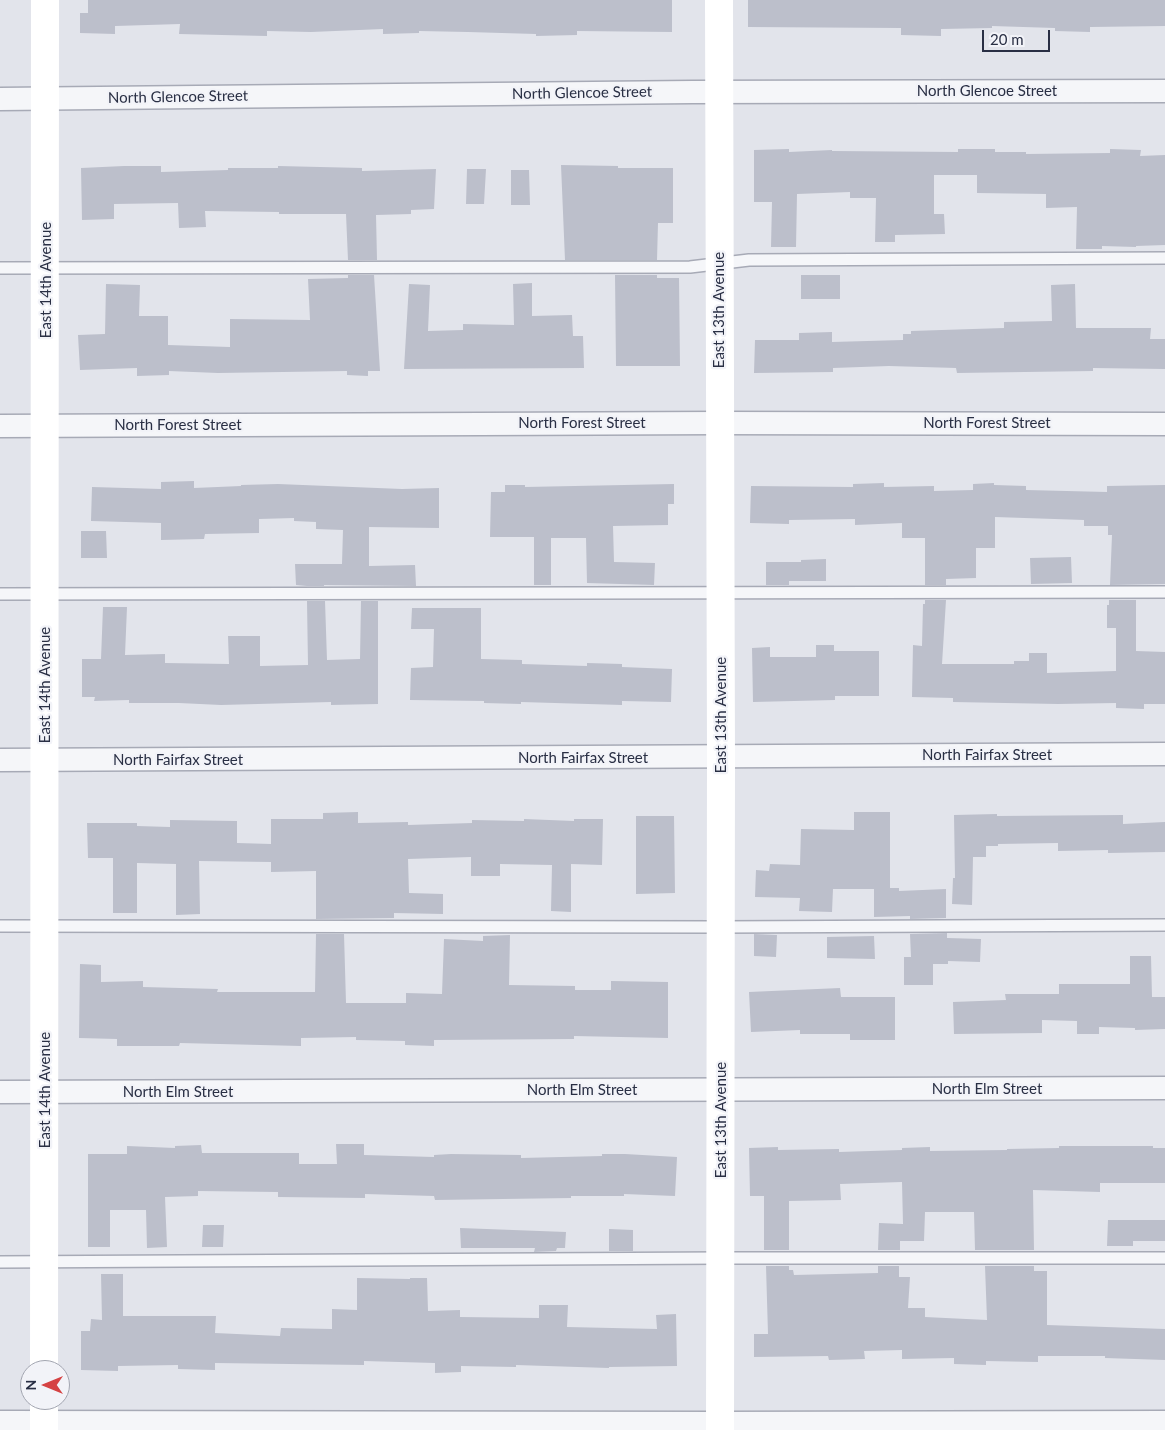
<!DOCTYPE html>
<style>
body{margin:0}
#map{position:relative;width:1165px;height:1430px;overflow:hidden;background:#e2e4eb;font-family:Lato,sans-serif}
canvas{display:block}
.north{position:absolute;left:20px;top:1360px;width:50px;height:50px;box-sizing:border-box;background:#f2f3f8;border:1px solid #a2a5b0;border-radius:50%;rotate:270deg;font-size:14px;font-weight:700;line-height:20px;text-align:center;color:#292f44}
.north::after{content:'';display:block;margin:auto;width:18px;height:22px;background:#d54243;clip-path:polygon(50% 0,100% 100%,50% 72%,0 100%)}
.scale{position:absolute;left:982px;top:30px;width:68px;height:22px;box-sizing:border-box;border:2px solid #292f44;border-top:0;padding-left:6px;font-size:15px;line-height:18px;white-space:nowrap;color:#292f44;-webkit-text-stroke:4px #f2f3f8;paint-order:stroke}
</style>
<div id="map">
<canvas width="1165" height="1430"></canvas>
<div class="north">N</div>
<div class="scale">20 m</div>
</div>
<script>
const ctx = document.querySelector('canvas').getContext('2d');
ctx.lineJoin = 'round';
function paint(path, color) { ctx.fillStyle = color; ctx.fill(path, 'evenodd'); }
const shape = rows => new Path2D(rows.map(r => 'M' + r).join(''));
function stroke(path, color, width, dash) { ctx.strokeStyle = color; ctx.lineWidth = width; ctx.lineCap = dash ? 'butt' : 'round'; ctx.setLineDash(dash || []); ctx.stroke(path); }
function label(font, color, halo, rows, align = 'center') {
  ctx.font = font + ' Lato,sans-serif'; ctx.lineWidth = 4.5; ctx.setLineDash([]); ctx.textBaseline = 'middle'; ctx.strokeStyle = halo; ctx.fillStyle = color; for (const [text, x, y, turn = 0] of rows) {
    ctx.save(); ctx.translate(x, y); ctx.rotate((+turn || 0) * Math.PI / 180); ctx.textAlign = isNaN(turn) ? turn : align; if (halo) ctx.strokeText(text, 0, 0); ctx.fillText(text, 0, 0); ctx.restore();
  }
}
const building = shape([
 [88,0,672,0,672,32,577,31,577,35,536,36,536,34,468,32,419,31,419,33,383,34,383,29,311,32,267,31,267,36,222,35,179,34,180,24,115,26,115,34,80,33,80,13,88,13],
 [748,0,1165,0,1165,26,1090,27,1090,32,1055,31,1055,28,992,26,992,28,941,29,941,36,901,35,901,28,748,27],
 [789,149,789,152,832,150,832,151,958,152,958,149,995,149,995,152,1026,152,1026,154,1110,153,1110,149,1141,150,1140,156,1165,155,1165,245,1136,246,1136,247,1102,246,1102,249,1076,249,1077,207,1046,208,1046,194,977,193,977,175,934,175,934,214,944,214,945,234,895,235,895,242,875,242,876,198,850,198,850,192,797,194,796,247,771,247,772,202,754,202,754,150],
 [561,165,618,166,618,168,673,168,673,223,658,223,657,260,565,260],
 [124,166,161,166,161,172,228,170,228,168,278,168,278,166,362,168,362,171,436,169,434,209,411,210,411,214,376,215,377,260,348,260,346,214,279,214,279,212,205,211,206,227,179,228,178,203,114,204,114,219,82,220,81,168],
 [467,169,486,169,484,204,466,204],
 [511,170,529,170,530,205,511,205],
 [348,275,374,275,380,371,368,371,368,376,347,375,347,371,218,373,169,371,169,375,137,376,137,368,80,370,78,335,105,334,106,284,140,285,139,316,168,316,168,345,230,347,230,319,310,320,308,279,348,278],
 [615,275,657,275,657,278,679,278,680,366,616,366],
 [801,275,840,275,840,299,801,299],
 [532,283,532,316,572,315,573,336,583,336,584,368,404,369,409,284,430,285,428,331,463,330,463,324,514,325,513,284],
 [1075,284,1076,328,1151,328,1150,339,1165,339,1165,369,1093,368,1093,371,957,373,956,368,889,366,833,368,833,372,754,373,755,340,799,340,799,333,832,332,832,342,903,340,903,334,911,334,911,331,1004,328,1004,322,1052,321,1051,285],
 [194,481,194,488,241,486,241,485,278,484,402,489,439,488,439,528,369,527,369,566,415,565,416,586,324,585,324,586,307,586,296,585,295,564,342,564,343,530,316,529,316,522,294,521,294,518,259,519,259,533,205,534,204,539,161,540,161,523,91,521,92,487,161,489,161,482],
 [884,483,884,487,934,486,934,491,973,490,973,484,994,483,994,485,1026,486,1026,490,1107,492,1107,486,1165,485,1165,584,1110,585,1112,535,1108,535,1108,526,1084,526,1084,520,995,517,995,548,976,548,976,578,946,579,946,585,925,585,925,538,902,538,902,523,855,525,855,519,789,520,789,524,750,523,751,486,853,487,853,484],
 [674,484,674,504,668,504,668,525,613,526,614,562,655,563,654,585,587,583,586,538,551,538,551,585,534,585,534,537,490,537,491,492,505,492,505,485,525,485,525,487],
 [81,531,106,531,107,558,81,558],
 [1071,557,1072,583,1031,584,1030,558],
 [826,559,826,581,789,581,789,585,766,585,766,562,801,562,801,560],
 [925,600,946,600,942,664,1014,664,1014,661,1029,661,1029,653,1047,653,1047,673,1116,671,1116,628,1107,628,1107,605,1109,605,1109,600,1136,600,1136,651,1165,652,1165,704,1144,704,1144,709,1116,708,1116,703,1058,704,953,702,953,698,912,697,913,645,922,646,923,604,925,604],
 [307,601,325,601,327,660,360,659,361,601,378,601,378,704,331,705,331,702,221,705,179,703,129,703,129,700,94,701,95,697,82,697,82,659,101,659,103,607,127,607,125,655,165,654,165,663,229,664,228,636,260,636,260,666,308,665],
 [412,608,481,608,481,659,522,660,522,664,587,666,587,663,622,664,622,667,672,669,671,702,622,701,622,705,521,702,521,704,484,703,484,701,410,700,411,668,433,667,434,629,411,629],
 [816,645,834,645,834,651,879,651,879,696,835,696,835,700,753,702,752,648,770,647,770,657,816,657],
 [358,812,358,823,408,822,408,825,472,823,472,820,524,821,524,819,574,821,574,819,603,819,602,865,571,864,571,912,551,911,552,865,500,864,500,876,471,876,471,857,408,859,409,893,443,894,443,914,394,913,394,918,316,919,316,871,271,872,271,862,199,861,200,914,176,915,176,864,137,863,137,913,113,913,113,858,88,858,87,823,137,823,137,826,170,827,170,820,237,821,237,843,271,844,271,819,323,819,323,813],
 [854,812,890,812,890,888,899,888,899,891,946,889,946,918,910,919,910,916,874,917,874,889,833,889,832,912,799,911,800,898,755,897,756,870,769,871,770,864,800,865,801,829,854,830],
 [997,814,997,816,1123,815,1123,824,1165,822,1165,852,1108,853,1108,850,1058,851,1058,843,998,844,998,846,986,846,986,857,973,857,972,905,952,904,953,878,955,878,954,815],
 [636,816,674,816,675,893,636,894],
 [947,933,947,938,981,939,980,962,948,961,948,964,933,964,933,985,904,985,904,957,911,957,910,934],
 [316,934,344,934,346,1003,406,1003,406,993,442,994,444,939,483,941,483,936,510,935,509,985,575,986,575,990,611,990,611,981,668,982,668,1038,574,1036,574,1039,434,1040,434,1046,405,1045,405,1041,356,1040,356,1037,301,1038,301,1046,180,1043,179,1046,117,1046,117,1039,79,1038,80,964,101,965,101,982,143,981,143,987,218,989,217,992,315,992],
 [754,934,777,935,776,957,754,956],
 [874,936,875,959,827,958,827,937],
 [1130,956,1151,956,1152,997,1165,997,1165,1029,1135,1030,1135,1028,1099,1027,1099,1034,1077,1034,1077,1021,1042,1020,1042,1033,954,1034,953,1002,1006,1000,1005,994,1059,994,1059,984,1130,984],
 [840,988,841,997,895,997,895,1040,850,1040,850,1034,800,1034,800,1030,751,1032,749,992],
 [336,1144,364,1144,364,1155,434,1157,434,1155,451,1154,521,1155,521,1158,602,1156,602,1154,625,1154,677,1157,675,1196,624,1194,624,1196,571,1196,571,1198,435,1200,434,1196,365,1194,365,1198,278,1197,278,1192,198,1191,198,1196,165,1197,167,1247,147,1248,146,1210,110,1210,110,1247,88,1247,88,1154,127,1154,127,1146,175,1148,175,1146,201,1145,202,1153,299,1153,299,1164,337,1164],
 [1059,1146,1153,1146,1153,1148,1165,1148,1165,1183,1100,1183,1100,1192,1033,1190,1034,1250,975,1250,974,1212,925,1212,924,1241,900,1241,900,1250,878,1250,879,1223,903,1224,902,1182,840,1184,841,1200,789,1201,789,1250,764,1250,764,1196,750,1196,749,1148,778,1147,778,1150,839,1149,839,1152,902,1150,902,1148,930,1147,930,1151,1007,1150,1007,1149,1059,1148],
 [1108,1220,1165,1220,1165,1241,1133,1241,1133,1246,1107,1246],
 [203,1225,224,1225,223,1247,202,1247],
 [460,1228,566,1232,565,1248,557,1248,556,1251,534,1252,535,1248,461,1248],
 [609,1229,633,1230,633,1251,609,1251],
 [766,1266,789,1266,789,1270,793,1270,794,1275,878,1273,878,1266,899,1266,899,1277,910,1277,908,1308,925,1308,925,1317,987,1320,985,1266,1034,1266,1034,1271,1047,1271,1047,1325,1165,1329,1165,1360,1105,1358,1105,1356,1038,1356,1038,1362,986,1361,986,1365,954,1364,954,1358,902,1359,902,1350,864,1351,865,1359,829,1360,828,1356,754,1357,754,1334,768,1334],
 [101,1274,123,1274,123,1316,216,1316,215,1333,280,1336,281,1328,332,1329,332,1309,357,1310,357,1278,410,1279,410,1278,427,1278,428,1311,460,1310,460,1317,539,1318,539,1305,568,1305,567,1327,657,1329,656,1315,676,1314,677,1366,609,1367,609,1368,516,1365,516,1367,461,1366,461,1372,435,1373,435,1363,364,1361,364,1365,215,1363,215,1370,178,1369,178,1365,118,1366,118,1371,81,1370,81,1331,90,1331,91,1319,102,1320]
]);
const lane = shape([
 [0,268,690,267,749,260,1165,258],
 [0,594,1165,592],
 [0,926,721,927,1165,925],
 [0,1262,721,1258,1165,1258]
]);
const street = shape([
 [0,99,692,92,1165,91],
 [0,426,719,423,1165,424],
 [0,760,1165,754],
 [0,1092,1165,1088],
 [0,1422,720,1423,1165,1422]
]);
const secondary = shape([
 [719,0,721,757,720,1430],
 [44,1370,45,0],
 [44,1430,44,1400]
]);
const streetNames = [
 ["North Glencoe Street",987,91],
 ["North Glencoe Street",582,93,-1],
 ["North Glencoe Street",178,97,-1],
 ["East 14th Avenue",46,280,-90],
 ["East 13th Avenue",719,310,-90],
 ["North Forest Street",582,423],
 ["North Forest Street",987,423],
 ["North Forest Street",178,425],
 ["East 14th Avenue",45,685,-90],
 ["East 13th Avenue",721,715,-90],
 ["North Fairfax Street",987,755],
 ["North Fairfax Street",583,758],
 ["North Fairfax Street",178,760],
 ["North Elm Street",987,1089],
 ["East 14th Avenue",45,1090,-90],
 ["North Elm Street",582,1090],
 ["North Elm Street",178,1092],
 ["East 13th Avenue",721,1120,-90]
];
paint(building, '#bcbfcb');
stroke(lane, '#a7aab6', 14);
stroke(street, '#a7aab6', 25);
stroke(lane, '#f5f6f9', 11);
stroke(street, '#f5f6f9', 22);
stroke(secondary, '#fff', 28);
label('15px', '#292f44', '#f2f3f8', streetNames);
</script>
